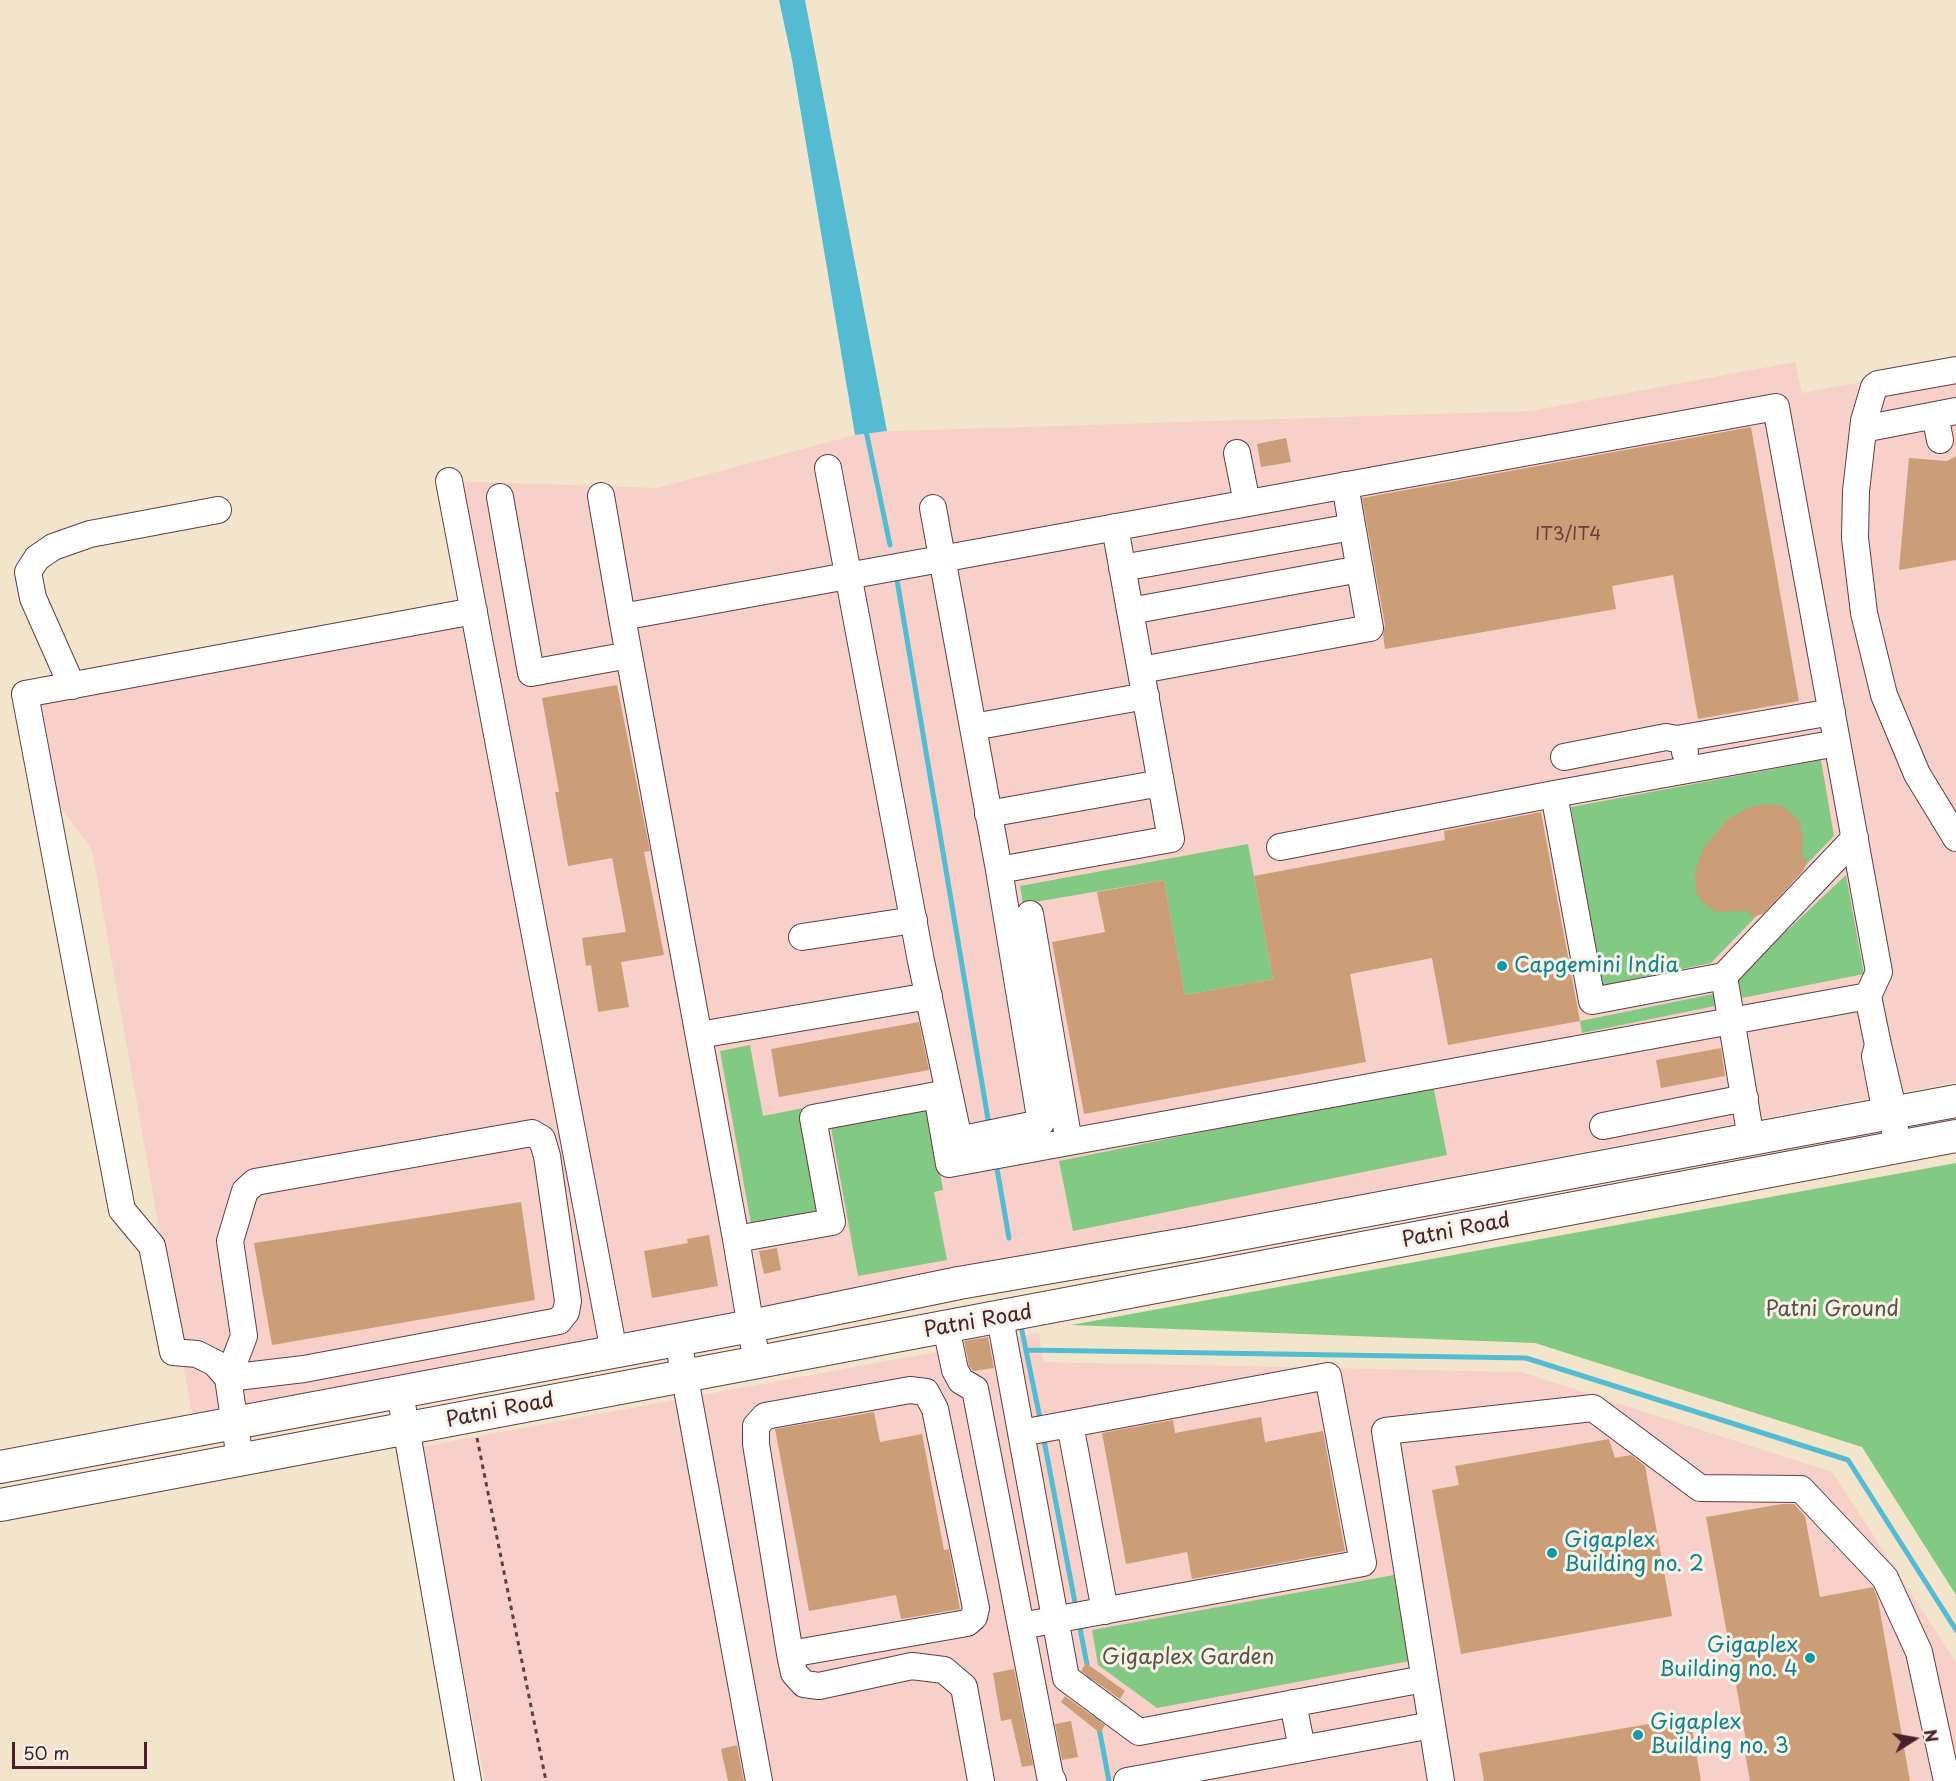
<!DOCTYPE html>
<style>
body{margin:0}
#map{position:relative;width:1956px;height:1781px;overflow:hidden;background:#f2e5cc;font-family:"Playpen Sans",sans-serif}
canvas{display:block}
.north{position:absolute;left:1884px;top:1709px;width:60px;height:60px;-webkit-text-stroke:4px #f7f3e8;paint-order:stroke;rotate:79deg;font-size:16px;font-weight:700;line-height:24px;text-align:center;color:#4a1f2b}
.north::after{content:'';display:block;margin:auto;width:21px;height:27px;background:#4a1f2b;clip-path:polygon(50% 0,100% 100%,50% 72%,0 100%)}
.scale{position:absolute;left:12px;top:1742px;width:135px;height:27px;box-sizing:border-box;border:3px solid #4a1f2b;border-top:0;padding-left:8px;font-size:18px;line-height:21px;white-space:nowrap;color:#4a1f2b;-webkit-text-stroke:4px #f7f3e8;paint-order:stroke}
</style>
<div id="map">
<canvas width="1956" height="1781"></canvas>
<div class="north">N</div>
<div class="scale">50 m</div>
</div>
<script>
const ctx = document.querySelector('canvas').getContext('2d');
ctx.lineJoin = 'round';
function paint(path, color) { ctx.fillStyle = color; ctx.fill(path, 'evenodd'); }
const shape = rows => new Path2D(rows.map(r => 'M' + r).join(''));
function stroke(path, color, width, dash) { ctx.strokeStyle = color; ctx.lineWidth = width; ctx.lineCap = dash ? 'butt' : 'round'; ctx.setLineDash(dash || []); ctx.stroke(path); }
function label(font, color, halo, rows, align = 'center') {
  ctx.font = font + ' "Playpen Sans",sans-serif'; ctx.lineWidth = 6; ctx.setLineDash([]); ctx.textBaseline = 'middle'; ctx.strokeStyle = halo; ctx.fillStyle = color; for (const [text, x, y, turn = 0] of rows) {
    ctx.save(); ctx.translate(x, y); ctx.rotate((+turn || 0) * Math.PI / 180); ctx.textAlign = isNaN(turn) ? turn : align; if (halo) ctx.strokeText(text, 0, 0); ctx.fillText(text, 0, 0); ctx.restore();
  }
}
const built = shape([
 [1795,362,1802,393,1956,365,1956,1082,192,1414,92,850,47,788,25,694,473,611,449,481,657,488,866,432,1530,411],
 [1039,1333,1043,1362,1521,1372,1832,1472,1956,1662,1956,1781,485,1781,456,1633,414,1448]
]);
const green = shape([
 [1821,760,1834,836,1711,963,1601,986,1571,807],
 [1248,844,1273,979,1185,995,1164,880,1023,904,1020,886],
 [1846,875,1864,974,1742,998,1738,977],
 [1718,993,1720,1005,1582,1033,1580,1021],
 [750,1045,763,1116,803,1108,822,1211,751,1224,720,1051],
 [1433,1085,1447,1155,1073,1231,1059,1161],
 [929,1110,943,1190,934,1192,947,1260,858,1276,831,1128],
 [1956,1163,1956,1595,1862,1447,1535,1343,1071,1325],
 [1394,1575,1410,1661,1157,1708,1098,1665,1092,1630]
]);
const water = shape([
 [779,0,805,0,887,431,855,435,792,60]
]);
const stream = shape([
 [865,426,890,545],
 [896,574,988,1119],
 [996,1163,1009,1238],
 [1022,1331,1041,1423],
 [1027,1350,1526,1358,1848,1460,1956,1630],
 [1043,1435,1076,1608],
 [1079,1623,1091,1685],
 [1096,1712,1109,1781]
]);
const building = shape([
 [1751,427,1799,701,1698,719,1673,575,1612,586,1616,609,1385,649,1383,635,1385,625,1362,498],
 [1286,438,1291,462,1261,467,1257,444],
 [1956,456,1956,560,1899,570,1909,458,1947,461],
 [617,685,650,851,644,852,664,955,621,962,629,1007,598,1012,591,965,586,966,582,938,626,932,612,858,568,866,555,792,559,792,542,698],
 [1767,804,1783,806,1799,820,1803,835,1802,856,1807,859,1804,870,1763,914,1751,917,1748,911,1716,912,1702,902,1696,892,1695,872,1703,849,1728,819,1750,807],
 [1541,812,1580,1021,1448,1045,1432,958,1350,974,1366,1062,1084,1114,1052,942,1105,932,1097,892,1164,880,1185,995,1273,979,1254,876,1445,840,1444,831],
 [919,1022,929,1070,779,1097,771,1049],
 [1721,1048,1725,1076,1661,1088,1656,1060],
 [521,1202,535,1300,272,1345,254,1243],
 [709,1235,718,1286,652,1298,644,1251,688,1243,687,1239],
 [777,1248,781,1270,764,1274,759,1251],
 [988,1337,994,1368,973,1371,969,1365,964,1341],
 [874,1412,880,1442,922,1434,944,1550,949,1549,960,1609,901,1619,896,1595,809,1611,775,1429],
 [1261,1417,1265,1442,1323,1431,1345,1551,1192,1579,1187,1552,1126,1564,1102,1433,1173,1420,1175,1433],
 [1609,1439,1615,1458,1631,1455,1645,1466,1672,1616,1461,1654,1432,1490,1459,1485,1455,1466],
 [1782,1504,1794,1504,1805,1516,1820,1597,1873,1587,1878,1600,1910,1781,1750,1781,1744,1747,1747,1746,1706,1517],
 [1086,1663,1125,1691,1120,1699,1081,1671],
 [1014,1669,1033,1765,1022,1767,1011,1719,1001,1721,993,1673],
 [1065,1696,1105,1725,1100,1733,1061,1702],
 [1690,1717,1701,1781,1484,1781,1479,1753],
 [1071,1721,1078,1757,1062,1760,1055,1724],
 [737,1745,744,1781,728,1781,721,1749]
]);
const path = shape([
 [477,1438,546,1781]
]);
const minor = shape([
 [1956,370,1878,384,1874,387,1864,421,1856,491,1855,538,1864,613,1884,695,1917,774,1956,838],
 [1935,415,1940,440],
 [1863,429,1956,411],
 [1237,453,1247,503],
 [828,468,921,961,958,1135,963,1139,1041,1123,999,870],
 [449,481,614,1352],
 [601,496,622,617],
 [500,497,531,673,629,655],
 [933,508,999,870,1171,839,1115,527],
 [1122,568,1352,527],
 [1130,611,1360,569],
 [1141,670,1370,628,1345,485],
 [72,686,33,598,28,572,37,558,53,547,90,534,218,510],
 [973,727,1146,696],
 [1677,739,1832,712],
 [1564,757,1666,737,1677,739,1684,745,1685,752],
 [1554,794,1837,743],
 [988,814,1161,783],
 [1280,847,1554,794,1592,1001,1724,976],
 [1030,914,1069,1142,1868,996],
 [802,937,914,920],
 [699,1035,929,996],
 [1886,1114,1875,1056,1878,1045,1894,1113,1896,1148],
 [1603,1126,1745,1098],
 [532,1133,542,1139,547,1156,568,1301,566,1312,559,1321,304,1369,228,1378,244,1336,230,1241,245,1191,255,1182,532,1133],
 [1751,1139,1724,976,1855,838],
 [736,1239,622,617,1776,407,1879,972,1868,996,1878,1045],
 [1000,1318,1066,1678,1139,1732,1424,1679],
 [946,1327,955,1370,961,1381,975,1389,1050,1776,1053,1781],
 [678,1340,759,1781],
 [757,1363,736,1239,832,1222,813,1118,937,1095,949,1164,1069,1142],
 [400,1393,468,1781],
 [1070,1424,1105,1611],
 [240,1459,228,1378,215,1363,197,1354,173,1352,152,1246,122,1210,25,694,474,611],
 [1021,1626,1363,1563,1328,1376,1021,1433],
 [790,1654,967,1623,974,1617,976,1608,935,1409,926,1392,910,1390,765,1416,756,1426,756,1444,790,1654,794,1673,804,1684,819,1686,912,1666,944,1670,964,1687,981,1781],
 [1293,1703,1302,1749],
 [1127,1781,1432,1725],
 [1441,1781,1385,1431,1593,1408,1700,1488,1801,1489,1885,1578,1919,1652,1947,1781]
]);
const major = shape([
 [0,1467,751,1326,959,1283,1197,1242,1956,1101],
 [0,1505,1956,1136]
]);
const markers = [
 [1502,966,6,"#0f9aa8"],
 [1552,1553,6,"#0f9aa8"],
 [1810,1658,6,"#0f9aa8"],
 [1638,1735,6,"#0f9aa8"]
];
const numberNames = [
 ["IT3/IT4",1568,535]
];
const cultureNames = [
 ["Capgemini India",1514,966],
 ["Gigaplex",1564,1541],
 ["Building no. 2",1564,1565],
 ["Gigaplex",1798,1646,"right"],
 ["Building no. 4",1798,1670,"right"],
 ["Gigaplex",1650,1723],
 ["Building no. 3",1650,1747]
];
const streetNames = [
 ["Patni Road",1456,1231,-11],
 ["Patni Road",978,1322,-10],
 ["Patni Road",500,1411,-11]
];
const parkNames = [
 ["Patni Ground",1832,1310],
 ["Gigaplex Garden",1188,1658]
];
paint(built, '#f7d1c9');
paint(green, '#82c984');
paint(water, '#54bbd2');
stroke(stream, '#54bbd2', 5);
paint(building, '#cb9e78');
stroke(minor, '#633d43', 28);
stroke(major, '#633d43', 34);
stroke(path, '#633d43', 3, [4.5, 4.5]);
stroke(minor, '#fff', 26);
stroke(major, '#fff', 32);
for (const [x, y, r, color] of markers) { const dot = new Path2D(); dot.arc(x, y, r, 0, 2 * Math.PI); ctx.fillStyle = color; ctx.fill(dot); stroke(dot, '#f7f3e8', 2); }
label('18px', '#6a3f3e', null, numberNames);
label('21px', '#0d838f', '#f7f3e8', cultureNames, 'left');
label('21px', '#4a1f2b', '#f7f3e8', streetNames);
label('21px', '#5b5246', '#f7f3e8', parkNames);
</script>
